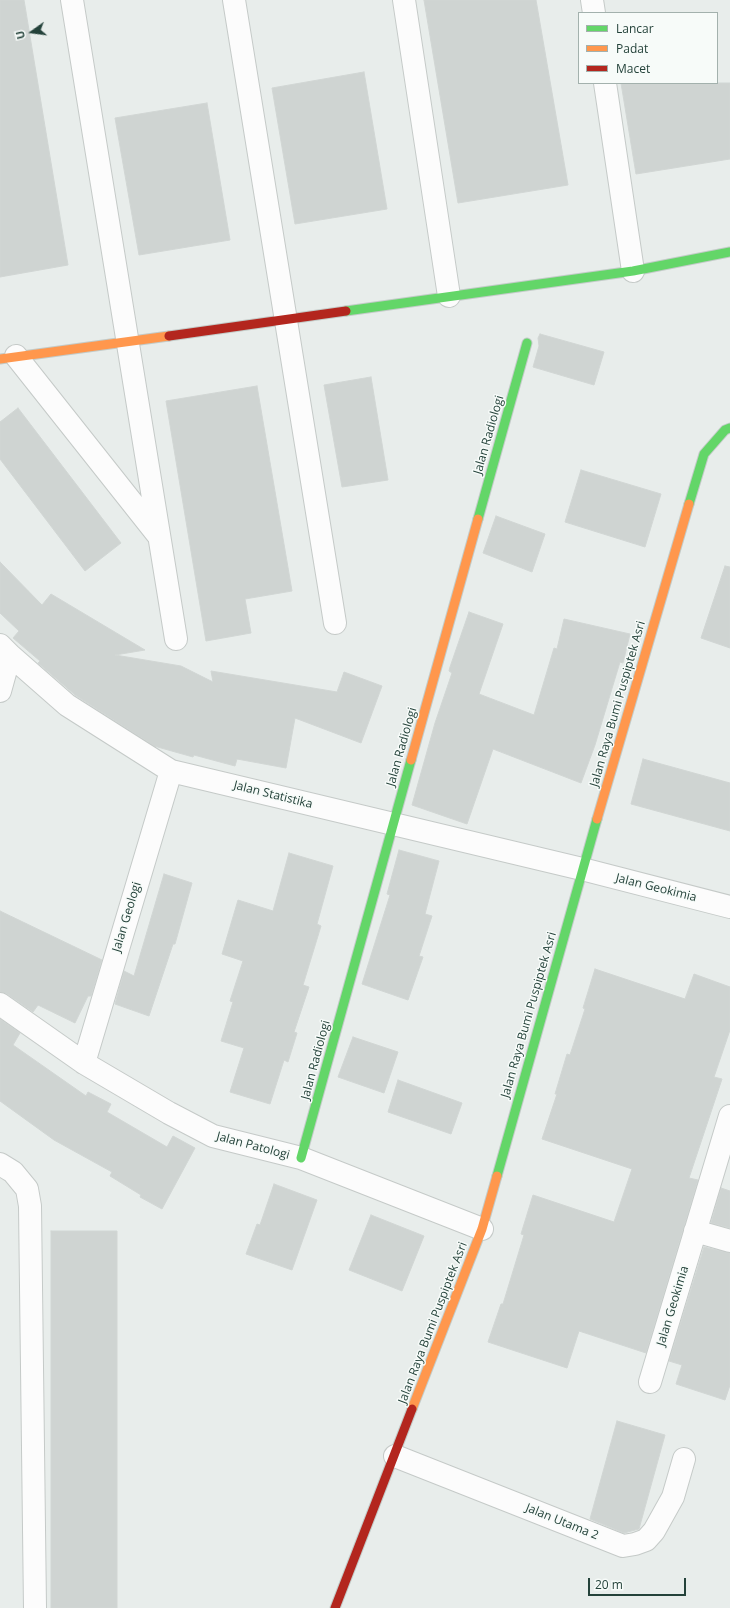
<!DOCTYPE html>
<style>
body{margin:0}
#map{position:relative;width:730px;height:1608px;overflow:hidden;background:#e8edeb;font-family:"Open Sans",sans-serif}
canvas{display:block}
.legend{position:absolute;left:578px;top:12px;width:140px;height:72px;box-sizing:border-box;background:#f7fbf9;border:1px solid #a3b1ad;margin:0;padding:5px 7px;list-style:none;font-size:12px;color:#24423a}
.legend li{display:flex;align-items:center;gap:8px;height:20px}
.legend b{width:20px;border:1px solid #a3b1ad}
.north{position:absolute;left:12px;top:12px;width:40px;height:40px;-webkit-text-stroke:3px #f7fbf9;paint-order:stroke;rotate:256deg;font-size:11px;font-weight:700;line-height:16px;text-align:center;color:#24423a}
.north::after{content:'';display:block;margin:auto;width:14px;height:18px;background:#24423a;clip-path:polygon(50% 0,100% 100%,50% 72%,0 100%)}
.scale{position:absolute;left:588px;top:1578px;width:98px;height:18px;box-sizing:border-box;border:2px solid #24423a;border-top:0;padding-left:5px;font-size:12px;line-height:14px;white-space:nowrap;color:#24423a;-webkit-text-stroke:3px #f7fbf9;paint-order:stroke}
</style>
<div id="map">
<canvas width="730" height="1608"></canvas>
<ul class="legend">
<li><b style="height:5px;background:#63d668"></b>Lancar</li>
<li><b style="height:5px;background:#ff974d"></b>Padat</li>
<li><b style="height:5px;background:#b3261e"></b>Macet</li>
</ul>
<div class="north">U</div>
<div class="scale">20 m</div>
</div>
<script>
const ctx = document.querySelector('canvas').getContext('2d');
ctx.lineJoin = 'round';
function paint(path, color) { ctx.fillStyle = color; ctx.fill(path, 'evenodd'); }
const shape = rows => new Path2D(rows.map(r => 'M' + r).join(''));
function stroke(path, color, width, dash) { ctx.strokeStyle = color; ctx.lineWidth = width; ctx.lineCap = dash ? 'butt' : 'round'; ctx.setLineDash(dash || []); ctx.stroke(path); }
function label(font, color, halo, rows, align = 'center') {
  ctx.font = font + ' "Open Sans",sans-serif'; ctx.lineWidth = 3; ctx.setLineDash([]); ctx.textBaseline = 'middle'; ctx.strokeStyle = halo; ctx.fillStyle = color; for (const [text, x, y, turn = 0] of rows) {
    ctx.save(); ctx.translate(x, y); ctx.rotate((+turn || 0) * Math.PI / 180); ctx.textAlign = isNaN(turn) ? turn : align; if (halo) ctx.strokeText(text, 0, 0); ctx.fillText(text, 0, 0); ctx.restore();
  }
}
const building = shape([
 [0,0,24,0,68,265,0,277,0,0],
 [424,0,536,0,568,185,458,203,424,0],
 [364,72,387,209,295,224,272,88,364,72],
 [621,83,730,83,730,159,636,174,621,83],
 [207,103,230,240,139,255,115,118,207,103],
 [540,334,604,352,594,385,533,367,539,346,538,338,540,334],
 [371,377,388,480,342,487,324,385,371,377],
 [257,386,292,591,245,599,251,633,206,641,166,401,257,386],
 [18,408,121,543,85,571,0,459,0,422,18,408],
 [581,470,661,494,645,547,565,522,581,470],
 [496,516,545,534,532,572,483,553,496,516],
 [0,562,42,605,51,594,145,650,115,655,181,666,213,682,211,671,337,692,344,672,382,686,361,743,295,718,286,768,237,759,235,766,194,755,193,757,154,746,75,695,38,663,40,661,13,638,19,631,0,613,0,562],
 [725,566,730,567,730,648,701,638,725,566],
 [469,612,503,624,479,694,534,715,554,648,557,649,564,619,630,634,623,663,620,662,595,745,581,783,493,749,467,824,412,805,435,723,452,673,449,671,450,667,469,612],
 [643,759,730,783,730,831,631,804,643,759],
 [399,850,439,861,425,914,432,916,419,956,423,957,408,1000,362,984,390,895,387,894,399,850],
 [289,853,333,866,317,924,321,926,303,985,309,987,294,1032,297,1033,288,1062,284,1060,270,1104,230,1092,244,1048,221,1041,233,1002,230,1001,243,961,222,954,238,900,273,911,289,853],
 [164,874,192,883,175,944,173,944,149,1016,115,1004,124,971,134,976,164,874],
 [0,911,102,960,91,996,88,996,75,1023,38,1005,33,1012,7,994,0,992,0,911],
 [595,969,685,999,694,974,730,987,730,1030,714,1077,722,1079,689,1178,698,1180,646,1353,579,1331,567,1368,488,1342,501,1304,503,1304,524,1235,521,1234,533,1195,614,1222,632,1169,542,1139,557,1094,555,1094,567,1054,570,1055,585,1009,583,1008,595,969],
 [0,1019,20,1033,13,1045,86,1096,88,1092,111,1104,107,1112,167,1147,173,1136,195,1148,162,1209,140,1197,141,1195,110,1176,112,1172,54,1140,0,1101,0,1019],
 [353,1037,398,1052,384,1093,338,1077,353,1037],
 [398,1080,462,1103,451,1134,388,1112,398,1080],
 [274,1184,317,1200,292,1270,246,1254,257,1224,260,1225,274,1184],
 [721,1188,730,1191,730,1228,711,1223,721,1188],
 [371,1215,424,1236,402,1291,349,1270,371,1215],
 [51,1231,117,1231,117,1608,51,1608,51,1231],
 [704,1247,730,1253,730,1385,725,1400,676,1384,682,1365,669,1361,704,1247],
 [617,1421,665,1435,639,1529,624,1533,590,1519,617,1421]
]);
const street = shape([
 [72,0,176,639],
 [234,0,335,623],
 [404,0,449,296],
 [592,0,594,13],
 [605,83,633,271],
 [16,356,157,534],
 [0,645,10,655,67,705,171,771,582,869,730,907],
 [0,691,10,655],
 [0,1004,84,1063,169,1113,213,1136,301,1158,482,1229],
 [84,1063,171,771],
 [0,1164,13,1172,27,1189,30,1206,35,1608],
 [695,1231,730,1241],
 [650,1382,730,1116],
 [395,1456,623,1546,635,1544,646,1540,654,1531,673,1497,684,1459]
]);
const fast = shape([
 [346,311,633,271,730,252],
 [689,504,704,454,725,430,730,428],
 [478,519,527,343],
 [301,1158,411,760],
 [497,1176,597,819]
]);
const slow = shape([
 [0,359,169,336],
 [411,760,478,519],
 [597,819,689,504],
 [412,1409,482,1229,497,1176]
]);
const jam = shape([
 [169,336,346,311],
 [335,1608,412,1409]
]);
const streetNames = [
 ["Jalan Radiologi",489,435,-74],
 ["Jalan Raya Bumi Puspiptek Asri",618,704,-74],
 ["Jalan Radiologi",402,747,-74],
 ["Jalan Statistika",273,795,14],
 ["Jalan Geokimia",656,888,14],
 ["Jalan Geologi",127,917,-73],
 ["Jalan Raya Bumi Puspiptek Asri",529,1015,-74],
 ["Jalan Radiologi",316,1060,-75],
 ["Jalan Patologi",253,1146,15],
 ["Jalan Geokimia",673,1306,-73],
 ["Jalan Raya Bumi Puspiptek Asri",433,1323,-69],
 ["Jalan Utama 2",562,1522,22]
];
paint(building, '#cfd4d2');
stroke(building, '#d1d6d4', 1);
stroke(street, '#c5cac8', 24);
stroke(fast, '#c3cbc8', 11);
stroke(slow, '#c3cbc8', 11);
stroke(jam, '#c3cbc8', 11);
stroke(street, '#fcfcfc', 22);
stroke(fast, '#63d668', 9);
stroke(slow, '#ff974d', 9);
stroke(jam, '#b3261e', 9);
label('12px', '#24423a', '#f7fbf9', streetNames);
</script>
